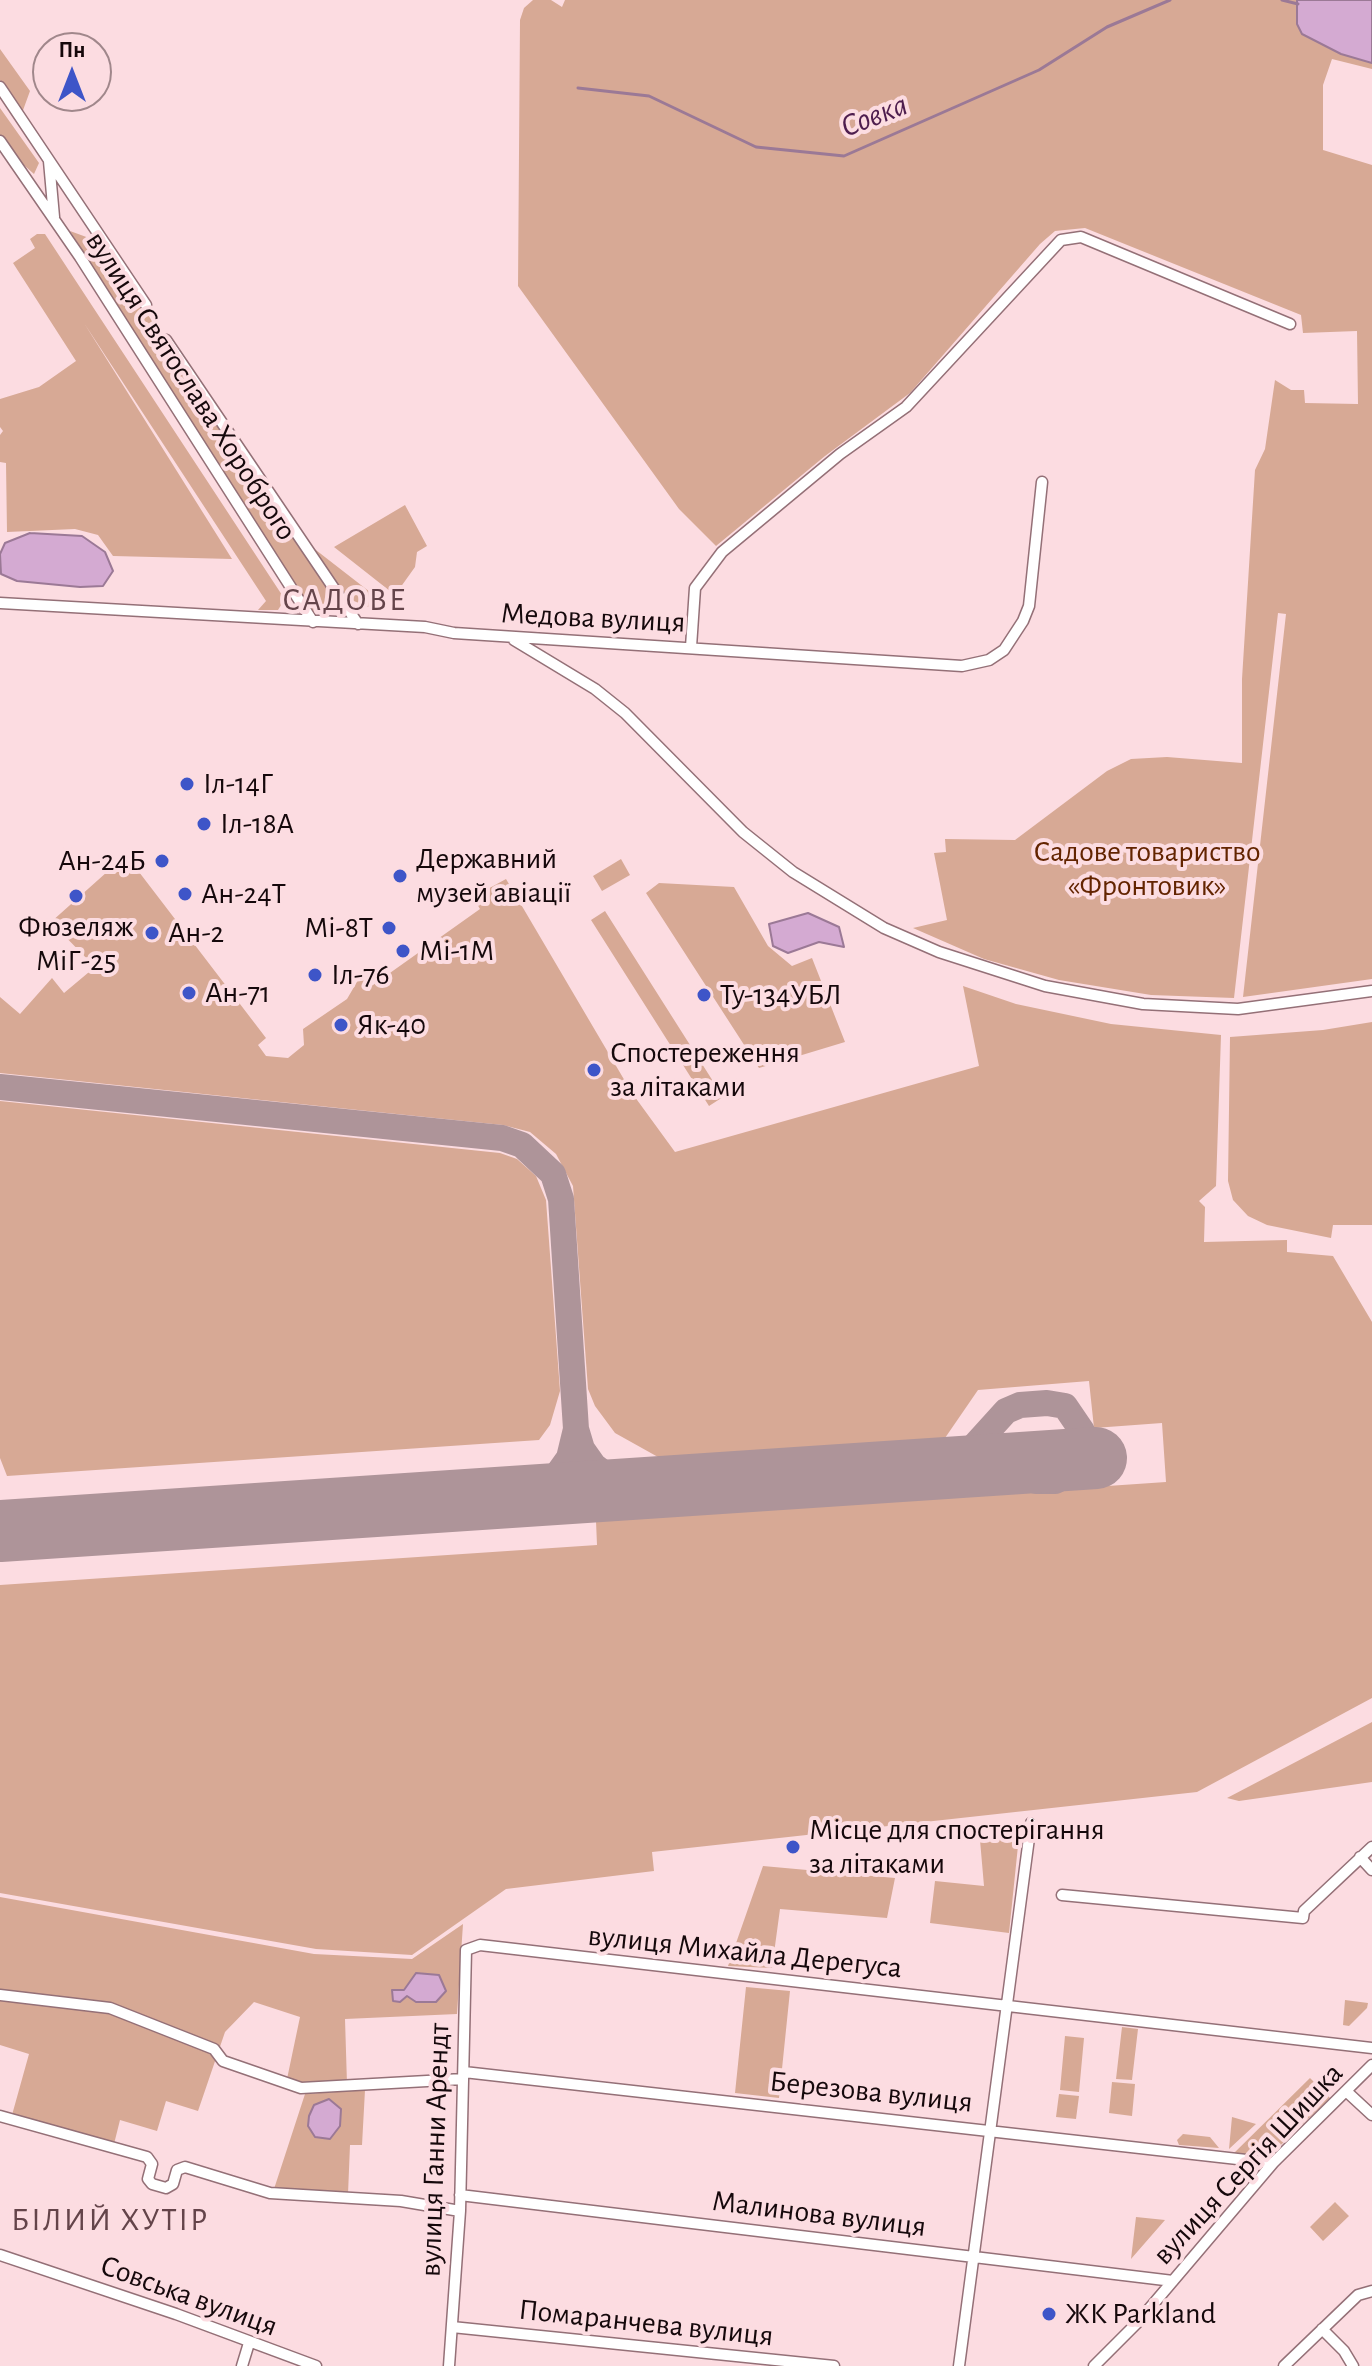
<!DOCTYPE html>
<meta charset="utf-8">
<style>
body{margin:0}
#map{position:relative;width:1372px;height:2366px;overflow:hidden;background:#fcdce1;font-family:"Alegreya Sans",sans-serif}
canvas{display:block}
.north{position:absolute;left:32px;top:32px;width:80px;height:80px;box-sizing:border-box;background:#fcdce1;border:2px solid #a0878b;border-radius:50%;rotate:0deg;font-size:22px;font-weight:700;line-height:32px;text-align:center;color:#15080b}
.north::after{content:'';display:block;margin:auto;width:28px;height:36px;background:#3e55c8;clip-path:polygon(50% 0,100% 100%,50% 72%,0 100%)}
</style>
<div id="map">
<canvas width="1372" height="2366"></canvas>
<div class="north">Пн</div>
</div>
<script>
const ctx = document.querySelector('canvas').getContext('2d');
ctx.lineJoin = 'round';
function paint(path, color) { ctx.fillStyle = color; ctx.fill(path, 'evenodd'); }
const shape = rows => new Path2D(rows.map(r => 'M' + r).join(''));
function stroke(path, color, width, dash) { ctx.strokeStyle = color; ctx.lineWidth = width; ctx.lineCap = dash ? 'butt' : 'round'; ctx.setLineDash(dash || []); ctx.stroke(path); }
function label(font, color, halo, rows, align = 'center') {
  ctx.font = font + ' "Alegreya Sans",sans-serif'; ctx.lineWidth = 8; ctx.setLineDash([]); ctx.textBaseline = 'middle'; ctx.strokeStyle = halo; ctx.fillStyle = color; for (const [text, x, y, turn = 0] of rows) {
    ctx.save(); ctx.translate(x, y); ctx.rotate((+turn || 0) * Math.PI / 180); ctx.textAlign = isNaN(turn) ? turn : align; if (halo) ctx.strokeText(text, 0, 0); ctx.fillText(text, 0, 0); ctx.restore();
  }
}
const green = shape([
 [533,0,551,0,562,7,565,0,1297,0,1303,34,1341,54,1372,63,1372,69,1332,59,1323,85,1323,150,1372,165,1372,979,1243,997,1286,614,1278,613,1234,998,1151,995,1059,980,984,959,913,928,947,920,934,853,946,852,945,839,1015,840,1107,771,1131,759,1167,757,1242,763,1242,679,1255,470,1265,449,1275,380,1291,390,1304,390,1305,403,1358,404,1357,331,1303,333,1301,315,1085,228,1055,231,1040,244,910,393,825,456,716,546,679,509,518,286,520,20,524,8],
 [0,49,30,91,22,113,0,80],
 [0,108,39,163,34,174,17,159,0,135],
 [70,231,100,242,331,593,329,607,314,613],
 [37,234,45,234,282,595,283,602,278,610,258,610,266,601,84,323,232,559,113,556,98,535,75,529,7,532,6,463,0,462,0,435,3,431,0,427,0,399,39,387,76,361,13,263,35,248,30,239],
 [405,505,427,546,417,552,415,567,395,595,334,547],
 [288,516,312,547,379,599,379,606,373,609,342,596],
 [126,855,266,1038,258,1045,266,1056,288,1058,304,1045,303,1029,347,999,361,975,368,985,373,985,480,909,473,897,506,879,632,1093,675,1152,979,1066,963,986,1016,1004,1111,1024,1221,1035,1216,1186,1199,1201,1205,1207,1204,1242,1287,1240,1287,1252,1333,1256,1372,1322,1372,1698,1197,1792,652,1852,654,1871,506,1889,412,1955,316,1949,0,1893,0,1585,597,1545,596,1521,1166,1482,1162,1423,1094,1428,1089,1381,978,1390,945,1438,658,1457,615,1433,595,1406,588,1389,573,1186,556,1154,530,1132,503,1125,0,1073,0,997,20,1014,52,978,64,993,95,967,51,922],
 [621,859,630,875,602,891,593,876],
 [659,883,734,887,768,946,792,966,812,958,845,1042,759,1068,646,893],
 [605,911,723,1097,709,1106,591,920],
 [1372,1022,1372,1225,1333,1225,1331,1238,1267,1225,1248,1216,1233,1200,1228,1181,1230,1037,1323,1030],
 [0,1101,500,1153,517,1159,536,1176,546,1200,560,1391,550,1425,539,1440,7,1476,0,1458],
 [1372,1722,1372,1782,1239,1801,1227,1798],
 [1019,1836,1009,1933,930,1923,935,1881,984,1886,980,1840],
 [763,1866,895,1878,887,1918,780,1909,772,1968,728,1966],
 [0,1897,314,1954,412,1959,463,1924,457,2014,345,2019,347,2084,313,2086,287,2079,300,2017,254,2002,225,2032,198,2111,166,2101,157,2131,120,2120,114,2144,12,2115,29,2054,0,2045],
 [746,1987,790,1991,779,2098,735,2093],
 [1345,2000,1368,2003,1367,2008,1349,2026,1343,2025],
 [1122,2027,1138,2029,1132,2080,1116,2079],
 [1065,2036,1084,2038,1079,2092,1060,2090],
 [1310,2078,1330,2098,1265,2160,1231,2156],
 [1112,2082,1135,2084,1132,2116,1109,2113],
 [365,2090,362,2145,350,2145,348,2194,274,2189,305,2094],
 [1059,2094,1079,2096,1076,2119,1056,2117],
 [1232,2117,1256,2124,1229,2149],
 [1183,2134,1210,2137,1219,2148,1179,2145,1177,2140],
 [1335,2202,1349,2216,1323,2241,1310,2227],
 [1136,2217,1165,2220,1131,2259]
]);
const water = shape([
 [1297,0,1372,0,1372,63,1341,54,1302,34,1297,24,1297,0],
 [30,533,82,536,105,552,113,571,103,586,80,587,17,581,1,574,0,554,5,543,30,533],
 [808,913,839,927,844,947,819,942,788,953,773,946,769,924,808,913],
 [416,1973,439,1975,446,1991,436,2002,416,2002,407,1996,400,2002,393,2001,392,1990,404,1990,416,1973],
 [329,2099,341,2109,340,2126,330,2139,315,2137,308,2126,309,2116,314,2105,329,2099]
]);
const stream = shape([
 [1282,0,1298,4],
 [578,88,649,96,756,147,844,156,1039,70,1107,27,1170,0]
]);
const taxiway = shape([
 [0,1087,502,1138,522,1145,553,1174,561,1199,576,1429,582,1449,594,1466,614,1481,637,1487,664,1487],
 [931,1469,967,1454,1006,1411,1020,1405,1047,1403,1065,1406,1082,1431,1084,1445,1080,1462,1069,1474,1055,1481,1036,1481,989,1465],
 [514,1496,530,1492,554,1479,569,1458,576,1429]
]);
const runway = shape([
 [0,1531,1096,1458]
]);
const minor = shape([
 [0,87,146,305],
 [0,141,80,257,313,622],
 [49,161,54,217],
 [166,340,358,624],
 [0,603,425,627,454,633,962,666,989,660,1004,650,1023,621,1029,606,1042,482],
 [514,640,595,689,625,713,743,832,793,872,884,928,939,952,1045,986,1143,1004,1238,1009,1372,991],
 [691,647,695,588,722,552,840,454,906,407,1061,240,1081,237,1290,324],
 [1360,1857,1372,1870],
 [1062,1895,1303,1918,1304,1911,1372,1847],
 [0,1995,110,2008,214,2049,223,2061,301,2088,463,2079],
 [464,2072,1273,2163],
 [1346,2091,1372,2115],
 [0,2116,147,2157,152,2164,148,2179,152,2184,166,2188,173,2184,177,2170,185,2167,270,2193,401,2201,460,2211],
 [460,2195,1173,2281],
 [0,2255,176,2314,316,2366],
 [452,2327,834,2366],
 [1322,2329,1344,2351,1353,2366],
 [242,2366,249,2343],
 [449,2366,460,2211,466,1950,480,1945,1372,2048],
 [959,2366,1031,1823],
 [1094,2366,1138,2322,1273,2163,1372,2065],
 [1284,2366,1358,2295,1372,2291]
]);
const markers = [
 [187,784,8,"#3e55c8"],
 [204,824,8,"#3e55c8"],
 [162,861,8,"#3e55c8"],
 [400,876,8,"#3e55c8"],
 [185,894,8,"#3e55c8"],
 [76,896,8,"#3e55c8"],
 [389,928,8,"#3e55c8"],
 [152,933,8,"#3e55c8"],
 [403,951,8,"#3e55c8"],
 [315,975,8,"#3e55c8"],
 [189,993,8,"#3e55c8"],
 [704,995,8,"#3e55c8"],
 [341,1025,8,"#3e55c8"],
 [594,1070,8,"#3e55c8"],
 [793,1847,8,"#3e55c8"],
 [1049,2314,8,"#3e55c8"]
];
const streetNames = [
 ["вулиця Святослава Хороброго",191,386,57],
 ["Медова вулиця",593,618,3],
 ["вулиця Михайла Дерегуса",745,1952,6],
 ["Березова вулиця",871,2092,6],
 ["вулиця Ганни Арендт",435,2150,-88],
 ["вулиця Сергія Шишка",1248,2164,-47],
 ["Малинова вулиця",819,2214,7],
 ["Совська вулиця",189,2296,20],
 ["Помаранчева вулиця",646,2323,6]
];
const poiNames = [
 ["Іл-14Г",203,784],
 ["Іл-18А",220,824],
 ["Державний",416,859],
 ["музей авіації",416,893],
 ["Ан-24Б",146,861,"right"],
 ["Ан-24Т",201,894],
 ["Фюзеляж",76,927,"center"],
 ["МіГ-25",76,961,"center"],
 ["Мі-8Т",373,928,"right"],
 ["Ан-2",168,933],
 ["Мі-1М",419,951],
 ["Іл-76",331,975],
 ["Ан-71",205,993],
 ["Ту-134УБЛ",720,995],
 ["Як-40",357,1025],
 ["Спостереження",610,1053],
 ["за літаками",610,1087],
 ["Місце для спостерігання",809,1830],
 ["за літаками",809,1864],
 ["ЖК Parkland",1065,2314]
];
const parkNames = [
 ["Садове товариство",1147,852],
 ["«Фронтовик»",1147,886]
];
const waterNames = [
 ["Совка",874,116,-21]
];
const neighbourhoodNames = [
 ["САДОВЕ",345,600],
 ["БІЛИЙ ХУТІР",110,2220]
];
paint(green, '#d7a995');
paint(water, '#d4aad2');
stroke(water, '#9b7996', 2);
stroke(stream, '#9b7996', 3);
stroke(taxiway, '#ae9499', 26);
stroke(runway, '#ae9499', 62);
stroke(minor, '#947077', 13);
stroke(minor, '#fff', 10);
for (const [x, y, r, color] of markers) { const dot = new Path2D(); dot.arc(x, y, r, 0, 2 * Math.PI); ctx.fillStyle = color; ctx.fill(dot); stroke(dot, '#fcdce1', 3); }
label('30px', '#15080b', '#fcdce1', streetNames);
label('30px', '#15080b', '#fcdce1', poiNames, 'left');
label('30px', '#632400', '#fcdce1', parkNames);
label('italic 32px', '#4e1d4e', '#fcdce1', waterNames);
ctx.letterSpacing = '2px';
label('32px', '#64444a', '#fcdce1', neighbourhoodNames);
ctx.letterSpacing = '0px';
</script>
